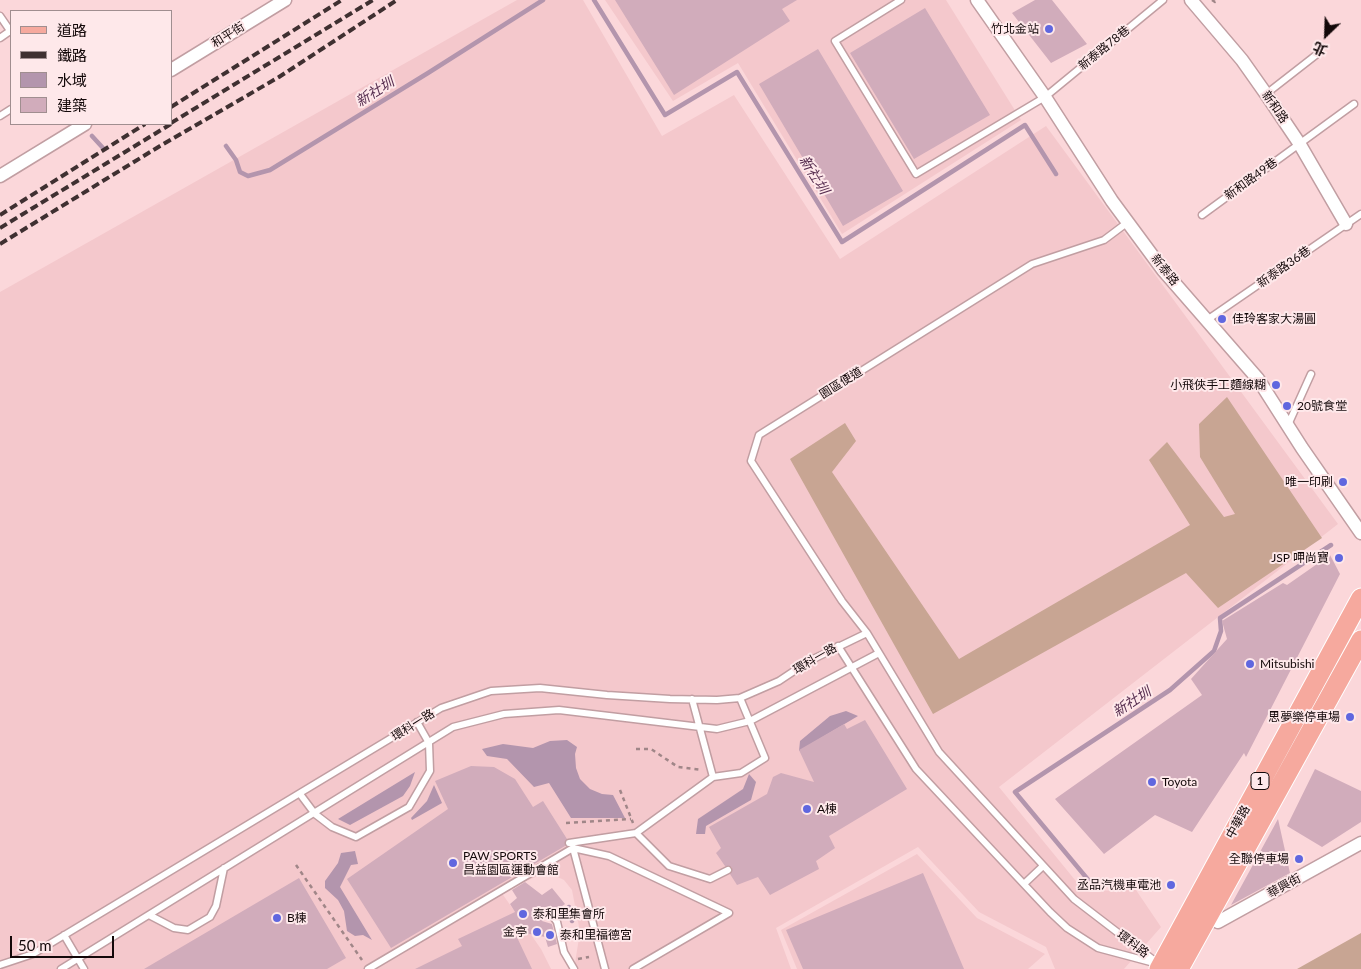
<!DOCTYPE html>
<meta charset="utf-8">
<style>
body{margin:0}
#map{position:relative;width:1361px;height:969px;overflow:hidden;background:#fbd7da;font-family:Lato,"Noto Sans TC",sans-serif}
canvas{display:block}
.legend{position:absolute;left:10px;top:10px;width:162px;height:115px;box-sizing:border-box;background:#fee8ea;border:1px solid #a08e90;margin:0;padding:6px 9px;list-style:none;font-size:15px;color:#130809}
.legend li{display:flex;align-items:center;gap:10px;height:25px}
.legend b{width:25px;border:1px solid #a08e90}
.north{position:absolute;left:1301px;top:10px;width:50px;height:50px;-webkit-text-stroke:4px #fee8ea;paint-order:stroke;rotate:204deg;font-size:14px;font-weight:700;line-height:20px;text-align:center;color:#130809}
.north::after{content:'';display:block;margin:auto;width:18px;height:22px;background:#130809;clip-path:polygon(50% 0,100% 100%,50% 72%,0 100%)}
.scale{position:absolute;left:10px;top:936px;width:104px;height:22px;box-sizing:border-box;border:2px solid #130809;border-top:0;padding-left:6px;font-size:15px;line-height:18px;white-space:nowrap;color:#130809;-webkit-text-stroke:4px #fee8ea;paint-order:stroke}
</style>
<div id="map">
<canvas width="1361" height="969"></canvas>
<ul class="legend">
<li><b style="height:6px;background:#f6a99e"></b>道路</li>
<li><b style="height:6px;background:#3f3031"></b>鐵路</li>
<li><b style="height:14px;background:#b395ad"></b>水域</li>
<li><b style="height:14px;background:#d1acbb"></b>建築</li>
</ul>
<div class="north">北</div>
<div class="scale">50 m</div>
</div>
<script>
const ctx = document.querySelector('canvas').getContext('2d');
ctx.lineJoin = 'round';
function paint(path, color) { ctx.fillStyle = color; ctx.fill(path, 'evenodd'); }
const shape = rows => new Path2D(rows.map(r => 'M' + r).join(''));
function stroke(path, color, width, dash) { ctx.strokeStyle = color; ctx.lineWidth = width; ctx.lineCap = dash ? 'butt' : 'round'; ctx.setLineDash(dash || []); ctx.stroke(path); }
function label(font, color, halo, rows, align = 'center') {
  ctx.font = font + ' Lato,"Noto Sans TC",sans-serif'; ctx.lineWidth = 4; ctx.setLineDash([]); ctx.textBaseline = 'middle'; ctx.strokeStyle = halo; ctx.fillStyle = color; for (const [text, x, y, turn = 0] of rows) {
    ctx.save(); ctx.translate(x, y); ctx.rotate((+turn || 0) * Math.PI / 180); ctx.textAlign = isNaN(turn) ? turn : align; if (halo) ctx.strokeText(text, 0, 0); ctx.fillText(text, 0, 0); ctx.restore();
  }
}
const built = shape([
 [517,0,583,0,662,136,734,95,840,259,1046,126,1338,524,999,787,1084,891,1136,890,1161,927,1124,969,1055,969,1046,947,979,912,918,847,776,928,791,969,574,969,580,932,572,890,564,880,547,872,501,892,541,949,551,969,0,969,0,292],
 [605,0,946,0,1021,120,842,234,738,63,673,101],
 [917,854,977,918,1045,954,1028,969,797,969,781,930]
]);
const forest = shape([
 [1227,397,1322,538,1218,608,1186,573,933,714,790,459,845,423,856,441,832,472,959,659,1190,525,1149,460,1167,442,1224,517,1235,514,1200,457,1199,424],
 [1361,933,1361,969,1297,969]
]);
const water = shape([
 [846,711,858,716,799,751,800,741,830,716],
 [567,740,577,747,575,754,576,768,580,779,590,789,602,794,613,795,625,818,571,818,549,783,534,787,507,759,487,756,482,749,503,744,533,748,550,741],
 [415,772,410,786,403,796,350,825,338,819],
 [749,774,756,782,751,800,706,826,705,834,696,834,698,819,743,789],
 [434,785,442,803,412,820,411,818,427,801],
 [355,851,358,864,351,865,340,887,372,940,363,935,355,936,347,931,344,911,338,900,325,888,325,881,338,863,341,853]
]);
const stream = shape([
 [594,0,665,115,737,72,842,242,1025,125,1056,174],
 [92,136,103,148],
 [226,146,236,160,240,172,248,176,270,170,428,73,543,0],
 [1090,882,1015,792,1170,690,1214,651,1221,631,1220,618,1331,545],
 [569,907,572,921]
]);
const building = shape([
 [615,0,797,0,782,9,790,21,674,95],
 [1035,0,1052,0,1087,44,1051,63,1012,13],
 [925,8,990,115,914,159,850,53],
 [818,49,903,191,843,226,759,84],
 [1330,555,1340,574,1246,757,1244,753,1192,832,1155,815,1104,854,1055,799,1202,695,1191,679,1227,639,1222,621,1283,583,1287,585],
 [865,720,907,789,829,836,835,848,816,861,819,869,770,895,758,877,737,885,730,874,732,867,725,866,716,853,721,848,709,827,767,794,773,777,781,773,814,782,799,750,844,724,847,729],
 [471,766,494,767,515,779,533,807,543,801,567,839,565,846,391,948,347,879,448,809,435,781],
 [1315,769,1361,791,1361,822,1322,847,1287,826],
 [1278,819,1290,873,1231,905],
 [923,873,964,969,803,969,786,930],
 [299,878,346,958,327,969,144,969],
 [525,882,542,895,552,888,565,904,555,911,548,910,547,917,542,921,552,924,557,944,548,947,545,937,514,931,532,969,415,969,462,946,458,939,515,912,510,904,517,898,512,890]
]);
const path = shape([
 [1212,0,1215,2,1218,0],
 [636,749,651,749,678,767,702,770],
 [620,790,633,823],
 [566,823,631,819],
 [296,865,362,960],
 [578,959,589,957]
]);
const service = shape([
 [901,0,835,41,916,174,1045,97,1163,0],
 [0,16,11,32],
 [0,38,10,31],
 [1266,94,1316,55],
 [0,116,11,109],
 [1202,215,1354,104],
 [1128,222,1104,240,1032,264,759,435,751,461,842,601,867,633,939,752,1074,899,1160,965],
 [1207,320,1361,214],
 [1288,425,1311,374],
 [838,646,916,769,1050,912,1067,928,1098,948,1158,964],
 [692,699,713,777,741,773,765,758,740,698],
 [300,794,315,814,332,827,356,837,409,807,430,771,429,743,417,722],
 [636,833,669,866,710,879,728,870],
 [569,843,636,833,713,777],
 [573,848,605,969],
 [1025,883,1043,866],
 [551,914,557,922,564,952,574,969],
 [149,915,174,928,188,930,210,917,216,906,224,868],
 [64,935,84,969],
 [0,965,33,954,441,708,491,691,540,688,607,695,670,699,717,700,740,698,779,681,809,661,867,633],
 [61,969,453,727,504,714,559,710,717,729,750,721,879,653],
 [368,969,573,848,609,856,729,913,633,969]
]);
const minor = shape([
 [977,0,1045,97,1112,201,1163,270,1258,379,1302,448,1361,533],
 [1191,0,1242,60,1266,94,1299,143,1346,224],
 [171,70,285,0],
 [0,176,85,124],
 [1207,917,1218,922,1361,843]
]);
const primary = shape([
 [1159,969,1361,598],
 [1179,969,1361,640]
]);
const rail = shape([
 [171,107,342,0],
 [171,123,373,0],
 [0,215,145,124],
 [0,228,171,124],
 [0,244,160,146,279,77,397,0]
]);
const markers = [
 [1049,29,5,"#6067df"],
 [1222,319,5,"#6067df"],
 [1276,385,5,"#6067df"],
 [1287,406,5,"#6067df"],
 [1343,482,5,"#6067df"],
 [1339,558,5,"#6067df"],
 [1250,664,5,"#6067df"],
 [1350,717,5,"#6067df"],
 [1152,782,5,"#6067df"],
 [807,809,5,"#6067df"],
 [1299,859,5,"#6067df"],
 [453,863,5,"#6067df"],
 [1171,885,5,"#6067df"],
 [523,914,5,"#6067df"],
 [277,918,5,"#6067df"],
 [537,932,5,"#6067df"],
 [550,935,5,"#6067df"]
];
const shields = [
 [1260,781,18]
];
const shieldNames = [
 ["1",1260,781]
];
const poiNames = [
 ["竹北金站",1039,29,"right"],
 ["佳玲客家大湯圓",1232,319],
 ["小飛俠手工麵線糊",1266,385,"right"],
 ["20號食堂",1297,406],
 ["唯一印刷",1333,482,"right"],
 ["JSP 呷尚寶",1329,558,"right"],
 ["Mitsubishi",1260,664],
 ["思夢樂停車場",1340,717,"right"],
 ["Toyota",1162,782],
 ["A棟",817,809],
 ["PAW SPORTS",463,856],
 ["昌益園區運動會館",463,870],
 ["全聯停車場",1289,859,"right"],
 ["丞品汽機車電池",1161,885,"right"],
 ["泰和里集會所",533,914],
 ["B棟",287,918],
 ["金亭",527,932,"right"],
 ["泰和里福德宮",560,935]
];
const streetNames = [
 ["和平街",228,35,-32],
 ["新泰路78巷",1104,48,-39],
 ["新和路",1275,107,55],
 ["新和路49巷",1251,179,-36],
 ["新泰路36巷",1284,267,-35],
 ["新泰路",1165,270,52],
 ["園區便道",841,383,-32],
 ["環科一路",815,659,-30],
 ["環科一路",413,725,-32],
 ["中華路",1238,822,-61],
 ["華興街",1284,886,-29],
 ["環科路",1133,944,37]
];
const waterNames = [
 ["新社圳",375,92,-32],
 ["新社圳",814,175,58],
 ["新社圳",1132,702,-33]
];
paint(built, '#f4c8cc');
paint(forest, '#c8a593');
paint(water, '#b395ad');
stroke(stream, '#b395ad', 4.5);
paint(building, '#d1acbb');
stroke(service, '#c19ea2', 9);
stroke(minor, '#c19ea2', 15);
stroke(primary, '#fff', 21);
stroke(path, '#a08688', 2.5, [4, 4]);
stroke(service, '#fff', 6);
stroke(minor, '#fff', 12);
stroke(primary, '#f6a99e', 19);
stroke(rail, '#3f3031', 4, [8, 4]);
for (const [x, y, r, color] of markers) { const dot = new Path2D(); dot.arc(x, y, r, 0, 2 * Math.PI); ctx.fillStyle = color; ctx.fill(dot); stroke(dot, '#fee8ea', 2); }
for (const [x, y, w] of shields) { const box = new Path2D(); box.roundRect(x - w / 2, y - 8.5, w, 17, 4); ctx.fillStyle = '#fee8ea'; ctx.fill(box); stroke(box, '#130809', 1); }
label('bold 11px', '#130809', null, shieldNames);
label('12px', '#130809', '#fee8ea', poiNames, 'left');
label('12px', '#130809', '#fee8ea', streetNames);
label('italic 14px', '#572e50', '#fee8ea', waterNames);
</script>
